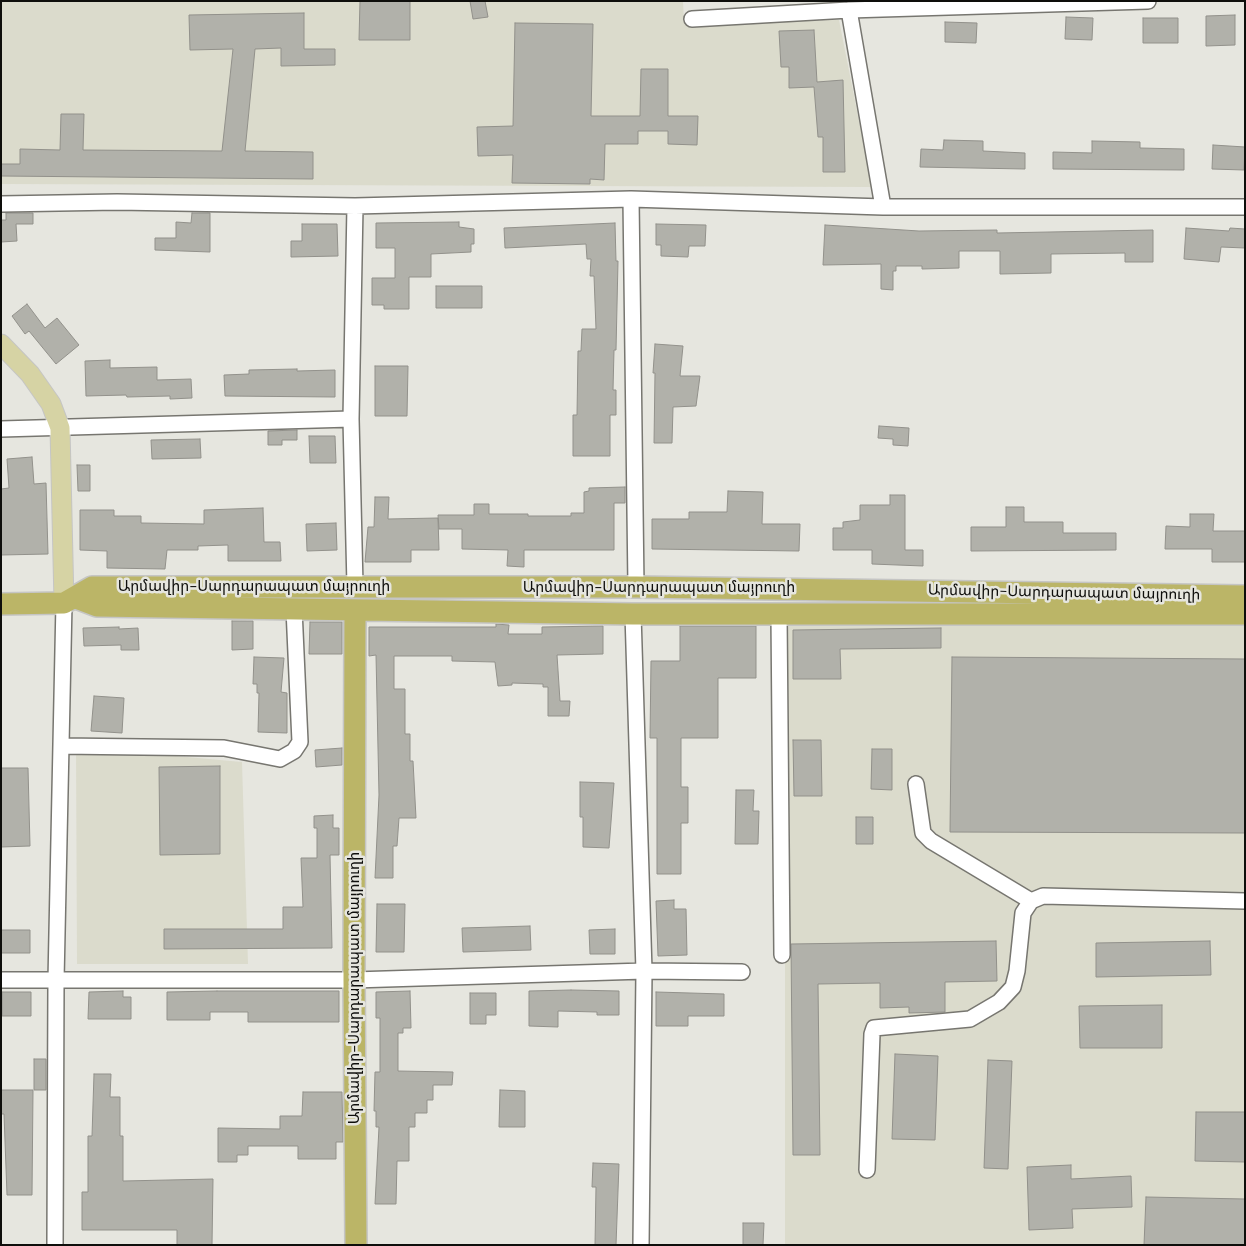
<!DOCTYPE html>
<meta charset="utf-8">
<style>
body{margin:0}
#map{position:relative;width:1246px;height:1246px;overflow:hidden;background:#e6e6df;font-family:"DM Sans",sans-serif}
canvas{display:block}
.frame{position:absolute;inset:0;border:2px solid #0e0e0b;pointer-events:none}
</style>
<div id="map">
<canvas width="1246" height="1246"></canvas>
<div class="frame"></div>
</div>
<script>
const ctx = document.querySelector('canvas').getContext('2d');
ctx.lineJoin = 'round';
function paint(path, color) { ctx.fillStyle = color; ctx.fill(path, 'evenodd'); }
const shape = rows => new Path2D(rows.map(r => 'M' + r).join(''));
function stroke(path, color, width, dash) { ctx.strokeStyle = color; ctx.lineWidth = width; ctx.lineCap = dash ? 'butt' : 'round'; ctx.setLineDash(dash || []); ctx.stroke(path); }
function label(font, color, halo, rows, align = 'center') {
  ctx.font = font + ' "DM Sans","Noto Sans Armenian",sans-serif'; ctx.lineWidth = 5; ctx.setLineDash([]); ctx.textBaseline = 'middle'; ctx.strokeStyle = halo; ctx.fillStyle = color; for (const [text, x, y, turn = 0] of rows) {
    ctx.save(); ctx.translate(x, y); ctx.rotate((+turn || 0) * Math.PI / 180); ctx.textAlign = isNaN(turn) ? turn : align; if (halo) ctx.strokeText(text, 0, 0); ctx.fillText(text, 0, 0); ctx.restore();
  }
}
const built = shape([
 [1,1,683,1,684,22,839,20,872,187,1,184],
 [785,619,1245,624,1245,1245,785,1245],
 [76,747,242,762,248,964,77,964]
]);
const building = shape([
 [360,1,410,1,410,40,359,40,360,1],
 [470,1,485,1,488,17,473,19,470,1],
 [304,13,304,49,335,49,335,65,281,66,281,48,255,49,245,151,313,152,313,179,1,176,1,164,20,164,20,149,60,150,61,114,84,114,83,150,222,151,233,49,190,50,189,15,304,13],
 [1235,15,1235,45,1206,46,1206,16,1235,15],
 [1066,17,1093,18,1092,40,1065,39,1066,17],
 [1143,18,1178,18,1178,43,1143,43,1143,18],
 [945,22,977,23,976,43,945,42,945,22],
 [515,23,593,24,591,116,640,116,641,69,668,69,668,116,698,116,697,145,668,144,668,131,638,131,638,144,605,144,604,180,590,179,590,184,512,183,513,155,478,156,477,127,513,126,515,23],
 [814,30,817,82,843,80,845,172,823,172,823,137,818,137,814,87,789,88,789,67,781,67,779,31,814,30],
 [944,140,983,141,983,151,1025,153,1025,169,920,167,921,149,943,150,944,140],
 [1092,141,1140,142,1140,148,1184,149,1184,170,1053,169,1053,152,1092,153,1092,141],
 [1213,145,1245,147,1244,170,1212,169,1213,145],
 [6,213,33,213,33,224,16,224,17,241,1,242,1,220,6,220,6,213],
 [192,213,210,213,210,252,155,250,155,238,176,238,176,222,191,223,192,213],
 [459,222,459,227,474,229,474,244,471,244,471,252,431,254,431,277,409,277,409,309,384,309,384,305,372,305,372,278,395,278,395,248,376,248,376,223,459,222],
 [615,223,616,261,618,261,616,350,614,350,613,390,616,390,616,415,610,415,610,456,573,456,573,415,577,415,578,351,581,351,582,329,596,329,594,276,590,276,591,259,587,259,586,244,505,248,504,228,615,223],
 [302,224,337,224,338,256,291,257,291,241,302,241,302,224],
 [656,224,706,225,705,246,689,246,688,257,661,256,661,245,656,245,656,224],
 [825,225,919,231,997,230,997,233,1153,230,1153,262,1125,262,1125,253,1051,254,1051,273,1000,274,1000,251,959,251,959,268,922,269,922,266,896,266,896,271,893,271,893,290,881,289,881,264,823,265,825,225],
 [1186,228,1229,231,1230,228,1245,229,1245,248,1221,247,1219,262,1184,259,1186,228],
 [436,286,482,286,482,308,436,308,436,286],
 [27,304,45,328,57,318,79,345,56,364,29,331,25,334,12,316,27,304],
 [655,344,683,346,680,376,700,376,696,406,673,407,672,443,654,443,655,373,653,373,655,344],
 [110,360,110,368,157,367,157,380,191,379,192,398,170,399,170,396,127,397,126,395,86,396,85,361,110,360],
 [375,366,408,366,407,416,375,416,375,366],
 [297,369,297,371,335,370,335,397,225,396,224,375,249,374,249,370,297,369],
 [879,426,909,428,908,446,893,445,893,439,878,438,879,426],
 [297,430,297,440,282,440,282,445,268,445,268,431,297,430],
 [309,436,335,436,336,463,310,463,309,436],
 [200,439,201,458,152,459,151,440,200,439],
 [32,457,34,484,46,483,48,554,1,555,1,489,9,488,7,459,32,457],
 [77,465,90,465,90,491,78,491,77,465],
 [625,487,625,503,614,503,614,550,524,550,524,567,507,566,508,550,462,549,462,529,439,529,438,515,474,515,474,504,489,504,489,514,528,514,528,516,571,516,571,513,584,513,584,492,589,491,589,488,625,487],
 [728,491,763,492,762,524,800,524,799,551,652,549,652,519,689,519,689,512,727,512,728,491],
 [890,495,905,495,905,550,923,550,923,566,872,564,872,550,833,550,833,528,843,528,843,522,860,520,860,505,890,505,890,495],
 [375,497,389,497,388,519,438,518,439,550,411,550,411,562,365,562,368,527,374,527,375,497],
 [1006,507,1024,507,1024,522,1063,522,1063,533,1116,533,1116,550,971,551,971,527,1006,527,1006,507],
 [263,508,264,542,280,542,281,561,228,561,228,545,198,546,198,550,167,550,165,569,107,568,107,551,80,550,80,510,114,510,114,516,141,516,141,523,204,524,204,510,263,508],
 [1190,514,1214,514,1213,531,1245,531,1245,562,1212,562,1212,549,1165,549,1166,526,1190,527,1190,514],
 [336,523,337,550,307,551,306,524,336,523],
 [232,621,253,621,253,649,232,650,232,621],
 [310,622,342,622,342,654,309,654,310,622],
 [496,624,509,625,508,634,542,634,542,627,603,626,603,654,557,655,560,701,570,701,569,716,548,716,548,687,543,687,543,684,512,683,512,685,498,686,495,662,452,661,452,656,394,656,394,689,405,689,405,734,410,734,410,761,413,761,416,818,399,818,397,846,393,846,393,878,375,878,379,795,376,655,369,656,369,627,496,627,496,624],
 [680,626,756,626,756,678,718,678,718,738,681,738,681,787,688,787,688,823,681,823,681,874,657,874,657,738,650,738,651,661,680,661,680,626],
 [119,627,119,629,138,628,139,650,121,650,121,645,84,646,83,628,119,627],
 [941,628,941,648,840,649,841,679,793,679,793,630,941,628],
 [254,657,284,658,281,692,287,693,287,733,258,732,259,693,257,693,257,684,253,684,254,657],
 [952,657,1245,659,1245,833,950,832,952,657],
 [94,696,124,698,122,733,91,731,94,696],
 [793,740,821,740,822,796,794,796,793,740],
 [342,748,342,765,316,767,315,750,342,748],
 [872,749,892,749,892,790,871,789,872,749],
 [220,766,220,854,160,855,159,767,220,766],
 [1,768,28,768,30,846,1,847,1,768],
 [580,782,614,783,609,848,583,847,583,817,580,817,580,782],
 [736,790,754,790,753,811,759,811,758,844,735,844,736,790],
 [333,815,333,828,339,828,339,855,330,855,332,948,164,949,164,929,283,929,283,907,303,907,301,858,317,858,317,828,314,828,314,816,333,815],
 [856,817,873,817,873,844,856,844,856,817],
 [674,900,674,909,686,909,687,955,658,956,656,901,674,900],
 [377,904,405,904,404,952,376,952,377,904],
 [530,926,531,950,463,952,462,928,530,926],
 [615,929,615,954,590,954,589,930,615,929],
 [1,930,30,930,30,953,1,953,1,930],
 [996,941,997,981,945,982,945,1012,909,1013,909,1007,880,1008,880,983,818,984,820,1155,793,1155,791,944,996,941],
 [1210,941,1211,975,1096,977,1096,943,1210,941],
 [571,990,619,991,619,1015,597,1015,597,1012,558,1011,558,1027,529,1026,529,991,571,990],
 [123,991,123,997,131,997,131,1019,88,1019,89,992,123,991],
 [217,991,339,991,339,1022,248,1022,248,1012,210,1012,210,1020,167,1020,167,992,217,991],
 [410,991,411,1028,403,1028,403,1033,398,1033,398,1071,453,1072,452,1085,433,1085,433,1100,427,1100,427,1113,415,1113,415,1127,409,1127,409,1161,397,1161,396,1204,375,1204,379,1127,376,1127,376,1111,374,1111,375,1072,380,1072,380,1018,376,1018,376,992,410,991],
 [2,992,31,992,31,1016,2,1016,2,992],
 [656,992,724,994,724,1016,688,1016,688,1026,656,1026,656,992],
 [470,993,496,993,496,1015,486,1015,486,1024,470,1024,470,993],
 [1162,1005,1162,1048,1080,1048,1079,1006,1162,1005],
 [895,1054,938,1056,935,1140,892,1139,895,1054],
 [34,1059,46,1059,46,1090,34,1090,34,1059],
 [988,1060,1012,1061,1008,1169,984,1168,988,1060],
 [94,1074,111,1074,110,1097,120,1097,120,1136,123,1136,123,1181,213,1179,212,1245,177,1245,177,1230,82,1230,82,1192,88,1192,88,1136,92,1136,94,1074],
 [1,1090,33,1090,32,1195,7,1195,4,1114,1,1114,1,1090],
 [500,1090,525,1091,525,1127,499,1127,500,1090],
 [303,1092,342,1092,343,1142,336,1142,336,1159,298,1159,298,1146,248,1146,248,1155,237,1155,237,1162,218,1162,218,1128,280,1129,280,1116,302,1116,303,1092],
 [1196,1112,1245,1112,1245,1162,1195,1161,1196,1112],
 [593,1163,619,1164,616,1245,595,1245,596,1187,592,1187,593,1163],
 [1071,1165,1071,1179,1131,1176,1132,1207,1072,1209,1073,1228,1029,1230,1027,1167,1071,1165],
 [1146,1197,1245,1199,1245,1245,1144,1245,1146,1197],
 [743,1223,764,1223,763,1245,743,1245,743,1223]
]);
const minor = shape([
 [849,10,883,207],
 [692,19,849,10,1148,1],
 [631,199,636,587],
 [1,204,117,202,355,206,631,199,883,207,1245,207],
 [1,429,351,419],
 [355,586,351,419,355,206],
 [633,614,644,971,641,1245],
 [779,615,782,955],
 [61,746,224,748,280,759,294,751,300,742,294,609],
 [916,784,923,833,931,841,1031,901],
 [1,980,354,980,644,971,742,972],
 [867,1170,872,1034,874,1028,970,1019,999,1002,1013,987,1017,971,1023,913,1031,901,1043,896,1245,901],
 [55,1245,56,980,64,603]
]);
const major = shape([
 [1,344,30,374,51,404,60,428,64,603]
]);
const highway = shape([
 [76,598,97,606,633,614,1245,614],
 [1,604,64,603,92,587,636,587,1245,596],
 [355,610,354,980,356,1245]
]);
const streetNames = [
 ["Արմավիր-Սարդարապատ մայրուղի",254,587],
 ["Արմավիր-Սարդարապատ մայրուղի",659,588],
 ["Արմավիր-Սարդարապատ մայրուղի",1064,593,1],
 ["Արմավիր-Սարդարապատ մայրուղի",355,988,-90]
];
paint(built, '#dbdbcc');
paint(building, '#b1b1aa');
stroke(building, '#92918b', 1);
stroke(minor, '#777670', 18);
stroke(major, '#c5c5c4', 21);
stroke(highway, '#c5c5c4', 24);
stroke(minor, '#fff', 15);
stroke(major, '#d6d3a4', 19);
stroke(highway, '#bbb567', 21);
label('15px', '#0e0e0b', '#e6e6df', streetNames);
</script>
